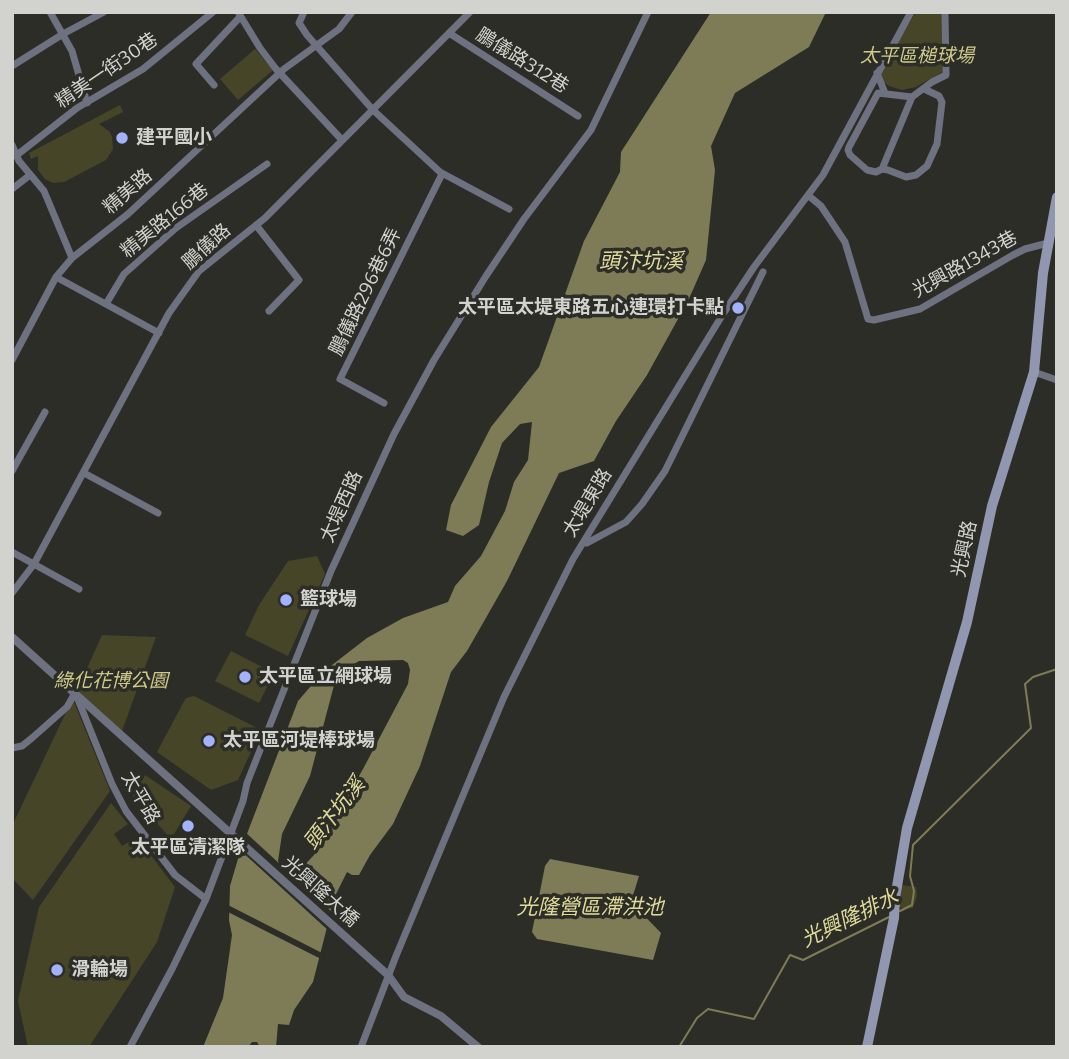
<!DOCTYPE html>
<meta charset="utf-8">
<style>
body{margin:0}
#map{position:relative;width:1069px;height:1059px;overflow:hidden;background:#2d2d27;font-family:Bitter,serif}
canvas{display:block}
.frame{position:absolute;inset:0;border:14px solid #d2d2ce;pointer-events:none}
</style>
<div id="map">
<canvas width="1069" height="1059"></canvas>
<div class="frame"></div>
</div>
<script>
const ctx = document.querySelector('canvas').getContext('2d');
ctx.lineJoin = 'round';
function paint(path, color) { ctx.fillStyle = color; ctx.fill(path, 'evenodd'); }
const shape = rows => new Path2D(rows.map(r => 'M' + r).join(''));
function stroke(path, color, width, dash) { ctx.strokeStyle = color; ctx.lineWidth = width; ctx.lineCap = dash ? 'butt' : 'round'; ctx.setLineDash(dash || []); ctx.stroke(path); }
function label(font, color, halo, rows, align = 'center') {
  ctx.font = font + ' Bitter,"Noto Sans TC",serif'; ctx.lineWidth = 7; ctx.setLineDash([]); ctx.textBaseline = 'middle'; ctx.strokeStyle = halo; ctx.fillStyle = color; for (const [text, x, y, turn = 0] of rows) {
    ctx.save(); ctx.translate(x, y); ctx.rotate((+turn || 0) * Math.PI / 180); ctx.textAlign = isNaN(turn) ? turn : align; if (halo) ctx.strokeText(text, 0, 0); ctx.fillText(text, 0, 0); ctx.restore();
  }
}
const green = shape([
 [916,12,942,12,942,72,916,87,902,90,889,86,880,79,880,73],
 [255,49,273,70,238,100,220,79],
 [120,105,123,112,99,124,110,132,112,137,113,149,106,160,64,182,53,183,45,179,38,170,38,156,31,159,29,153],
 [317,556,325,574,288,656,245,635,259,605,288,561],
 [102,635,156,637,122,731,76,693],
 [231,651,274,673,259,703,215,681],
 [194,696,261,730,238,780,211,790,157,752,182,705,186,698],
 [74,702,110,791,33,900,12,878,12,826,68,708],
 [145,775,191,806,171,839,133,796],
 [111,803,128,824,114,834,122,846,137,837,175,887,157,942,89,1047,28,1047,18,1001,39,907],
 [901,885,916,887,917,896,913,908,903,909,898,906]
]);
const water = shape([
 [711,12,826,12,809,47,735,93,711,146,715,170,706,260,688,301,647,375,616,421,594,461,559,473,507,581,467,651,451,672,420,766,393,824,370,855,359,875,352,875,347,872,335,896,313,982,294,1010,289,1025,278,1024,276,1047,260,1047,257,1042,252,1042,248,1047,203,1047,223,998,232,935,229,920,230,886,240,852,298,701,323,672,367,638,403,618,448,602,455,586,481,556,505,511,514,482,528,460,532,422,520,424,502,443,489,482,479,525,463,536,446,530,451,505,491,427,539,367,584,241,620,172,621,152],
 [403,660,408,663,410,670,408,684,363,769,314,855,299,871,290,873,283,871,278,861,282,834,310,776,337,674,359,661],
 [550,859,639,876,631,902,661,933,653,960,537,939,532,932,545,866]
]);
const pier = shape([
 [244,831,334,914,330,932,240,850,237,851],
 [226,904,324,954,323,960,226,911]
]);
const stream = shape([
 [900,911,912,905,914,891,910,876,913,845,1031,728,1025,684,1033,677,1057,669],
 [679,1047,697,1018,708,1009,754,1019,790,955,803,960,889,917]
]);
const minor = shape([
 [50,12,72,51,87,103],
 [238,12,260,48,276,69,342,140],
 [304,12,299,23,307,35,373,110,440,172,509,209],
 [449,33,578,116],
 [12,66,63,34,104,12],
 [877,73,885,93],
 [214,85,196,64,240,17],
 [924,89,939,96,942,102,937,144,927,166,916,175,906,177,888,170,882,169,876,172,867,170,850,155,848,150,849,147,878,93,912,97,932,82,946,75,945,12],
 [12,145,19,161,44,191,72,258],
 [17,155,77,108,143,69,213,12],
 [882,169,912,97],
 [12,189,30,175],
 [809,196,821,206,845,242,868,319,874,320,920,309,1013,255,1025,249,1048,243],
 [256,225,299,280,269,311],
 [56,277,159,333],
 [106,304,124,274,176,228,267,164],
 [12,360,56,277,72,258,128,214,284,69,339,29,352,12],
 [1034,372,1057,380],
 [384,403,340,379,442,174],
 [12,471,45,412],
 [84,473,158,513],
 [587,543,626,522,642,504,665,471,763,272],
 [12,552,79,589],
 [12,593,34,564,169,313,199,271,265,218,470,12],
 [77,697,112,784,126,811,175,875,206,899],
 [12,748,22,746,32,738,67,707,75,693],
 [130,1047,172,969,206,899,243,801,247,783,331,571,394,434,434,360,486,276,524,219,591,130,648,12],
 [361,1047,396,956,504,697,573,559,723,314,754,267,823,175,911,12]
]);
const tertiary = shape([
 [12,637,388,975,404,997,441,1016,478,1047]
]);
const secondary = shape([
 [867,1047,894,918,895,898,907,828,967,622,992,506,1034,372,1043,273,1057,197]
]);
const markers = [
 [122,138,7,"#a3b2fd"],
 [738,308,7,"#a3b2fd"],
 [286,600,7,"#a3b2fd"],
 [245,677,7,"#a3b2fd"],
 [209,741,7,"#a3b2fd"],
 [188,826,7,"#a3b2fd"],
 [57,970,7,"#a3b2fd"]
];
const parkNames = [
 ["太平區槌球場",917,57],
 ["綠化花博公園",111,682]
];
const streetNames = [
 ["鵬儀路312巷",522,61,32],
 ["精美一街30巷",107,71,-34],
 ["精美路",128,192,-41],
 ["精美路166巷",165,221,-39],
 ["鵬儀路",207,247,-42],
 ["光興路1343巷",965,265,-29],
 ["鵬儀路296巷6弄",366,292,-64],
 ["太堤東路",588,503,-59],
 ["太堤西路",342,507,-66],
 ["光興路",965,549,-78],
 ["太平路",140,798,60],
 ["光興隆大橋",320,892,42]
];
const poiNames = [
 ["建平國小",136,138],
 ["太平區太堤東路五心連環打卡點",724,308,"right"],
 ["籃球場",300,600],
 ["太平區立網球場",259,677],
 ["太平區河堤棒球場",223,741],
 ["太平區清潔隊",188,848,"center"],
 ["滑輪場",71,970]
];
const waterNames = [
 ["頭汴坑溪",641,262],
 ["頭汴坑溪",335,814,-52],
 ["光隆營區滯洪池",590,908],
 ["光興隆排水",850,919,-26]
];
paint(green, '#474528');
paint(water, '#7e7c56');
paint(pier, '#2d2d27');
stroke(stream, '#7e7c56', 2);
stroke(minor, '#6d7180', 7);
stroke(tertiary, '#6d7180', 8);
stroke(secondary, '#9197b0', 10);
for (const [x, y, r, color] of markers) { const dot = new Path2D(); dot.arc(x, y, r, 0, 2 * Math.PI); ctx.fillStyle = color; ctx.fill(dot); stroke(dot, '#2d2d27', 2.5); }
label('italic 19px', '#cecb8a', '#2d2d27', parkNames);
label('19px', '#d2d2ce', '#2d2d27', streetNames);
label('bold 19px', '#d2d2ce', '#2d2d27', poiNames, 'left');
label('italic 21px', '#dfdb9a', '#2d2d27', waterNames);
</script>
